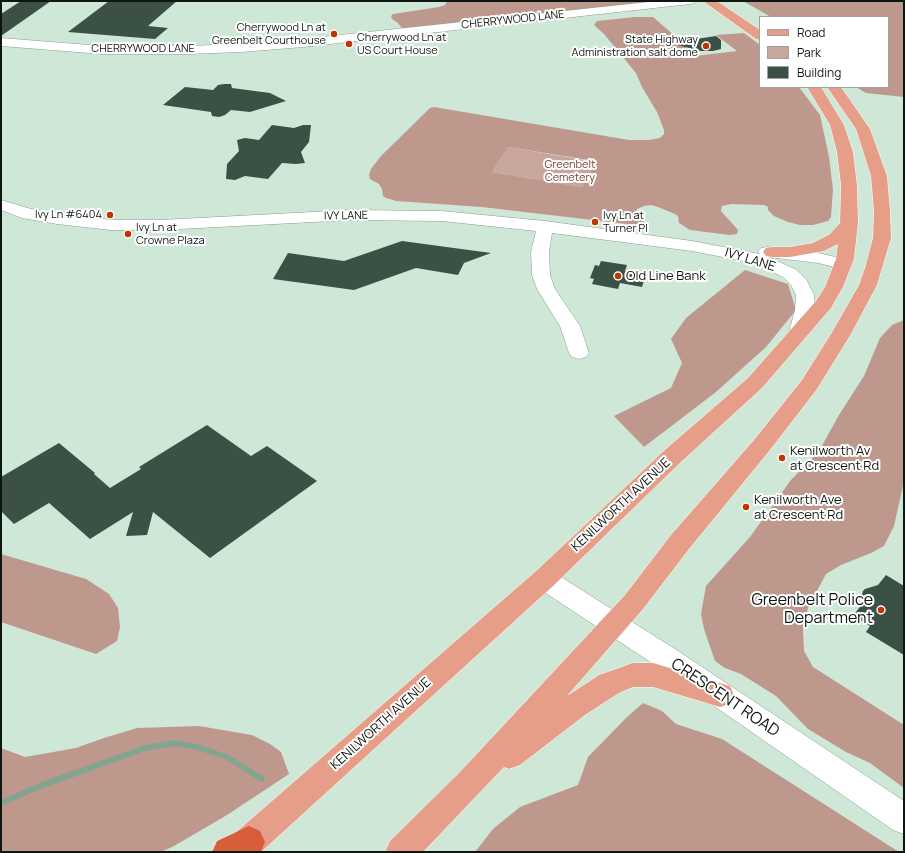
<!DOCTYPE html>
<style>
body{margin:0}
#map{position:relative;width:905px;height:853px;overflow:hidden;background:#cee7d7;font-family:Manrope,sans-serif}
canvas{display:block}
.frame{position:absolute;inset:0;border:2px solid #0d1610;pointer-events:none}
.legend{position:absolute;left:759px;top:16px;width:130px;height:72px;box-sizing:border-box;background:#fff;border:1px solid #9ea29f;margin:0;padding:5px 7px;list-style:none;font-size:12px;color:#0d1610}
.legend li{display:flex;align-items:center;gap:8px;height:20px}
.legend b{width:20px;border:1px solid #9ea29f}
</style>
<div id="map">
<canvas width="905" height="853"></canvas>
<div class="frame"></div>
<ul class="legend">
<li><b style="height:5px;background:#e79e88"></b>Road</li>
<li><b style="height:11px;background:#c9a69c"></b>Park</li>
<li><b style="height:11px;background:#3c5145"></b>Building</li>
</ul>
</div>
<script>
const ctx = document.querySelector('canvas').getContext('2d');
ctx.lineJoin = 'round';
function paint(path, color) { ctx.fillStyle = color; ctx.fill(path, 'evenodd'); }
const shape = rows => new Path2D(rows.map(r => 'M' + r).join(''));
function stroke(path, color, width, dash) { ctx.strokeStyle = color; ctx.lineWidth = width; ctx.lineCap = dash ? 'butt' : 'round'; ctx.setLineDash(dash || []); ctx.stroke(path); }
function label(font, color, halo, rows, align = 'center') {
  ctx.font = font + ' Manrope,sans-serif'; ctx.lineWidth = 4; ctx.setLineDash([]); ctx.textBaseline = 'middle'; ctx.strokeStyle = halo; ctx.fillStyle = color; for (const [text, x, y, turn = 0] of rows) {
    ctx.save(); ctx.translate(x, y); ctx.rotate((+turn || 0) * Math.PI / 180); ctx.textAlign = isNaN(turn) ? turn : align; if (halo) ctx.strokeText(text, 0, 0); ctx.fillText(text, 0, 0); ctx.restore();
  }
}
const green = shape([
 [508,147,596,162,582,187,492,172]
]);
const forest = shape([
 [447,1,648,1,650,5,405,32,398,23,392,19,391,16,393,14,439,7,445,5],
 [743,1,904,1,904,97,866,93,856,87,888,87,888,17,771,17],
 [635,17,653,17,675,36,695,56,737,51,716,35,744,33,760,45,760,87,799,87,820,115,829,157,833,190,831,217,828,221,813,225,800,225,788,222,774,216,768,210,768,207,764,205,731,204,722,206,721,211,738,230,737,234,730,235,690,230,679,223,678,216,675,214,658,207,651,205,644,206,637,209,636,213,644,222,635,225,482,207,396,201,386,198,383,196,382,189,379,184,370,179,369,175,371,169,381,156,430,108,434,107,629,140,649,140,660,138,664,134,664,130,657,112,642,87,636,73,604,34,594,25,597,21],
 [508,147,595,161,596,162,582,187,492,172],
 [745,270,788,284,796,310,766,347,716,392,644,447,614,416,671,388,682,363,671,339,686,318],
 [904,320,904,481,894,526,884,546,871,553,841,565,826,574,808,608,803,630,804,651,813,667,904,725,904,788,870,763,846,752,808,729,776,696,741,674,725,668,715,661,704,629,701,614,706,586,750,537,791,480,819,451,839,415,864,376,880,338,892,325],
 [1,554,86,579,109,594,118,608,120,627,117,641,96,654,1,622],
 [643,703,662,711,676,724,722,739,899,852,475,852,493,829,520,807,578,785,588,757,626,718],
 [199,726,252,735,270,744,281,752,289,774,227,815,174,846,161,852,1,852,1,748,25,757,76,748,104,738,137,728]
]);
const stream = shape([
 [176,740,200,745,229,755,264,777,265,779,264,781,262,782,260,781,225,759,200,751,176,746,145,751,41,789,1,806,1,800,39,783,145,745,176,740]
]);
const building = shape([
 [21,1,51,1,1,36,1,14],
 [109,1,177,1,148,26,168,28,155,39,68,32],
 [716,36,721,40,721,49,713,51,701,51,670,43],
 [224,84,231,84,232,88,270,93,286,101,250,112,231,110,225,115,219,117,212,116,211,112,163,105,185,87,213,90,218,85],
 [272,125,294,128,303,125,311,125,309,142,301,152,305,163,296,164,282,163,268,179,245,176,235,180,226,179,227,164,239,151,237,140,245,138,259,140],
 [402,241,491,253,464,263,458,275,416,268,354,290,273,279,288,253,344,261],
 [601,261,627,265,625,271,646,274,642,287,620,283,618,289,592,284,594,279,590,278,595,265,599,266],
 [207,425,251,456,267,446,317,481,210,558,153,512,147,535,126,536,133,512,90,539,49,503,14,524,1,511,1,477,59,443,95,473,94,474,110,488,141,469,139,467],
 [886,575,904,586,904,655,866,632,870,626,853,616,862,604,861,597,863,591,865,589,878,585]
]);
const minor = shape([
 [658,1,696,1,694,3,690,4,303,47,241,52,187,54,102,54,1,46,1,38,102,46,187,46,241,44,303,39,658,1],
 [1,200,31,209,111,220,161,220,351,210,442,211,545,221,692,241,760,254,758,252,761,248,767,247,818,253,849,260,852,264,849,268,843,269,818,263,768,257,795,269,806,279,814,295,815,310,809,332,806,336,799,338,792,336,789,332,795,310,796,295,791,285,783,277,769,270,749,262,692,251,552,233,549,252,550,275,555,289,580,326,589,353,586,357,579,359,572,357,569,353,560,326,537,289,532,275,531,252,536,231,442,221,351,220,161,230,111,230,57,224,22,218,1,210,1,200],
 [544,569,553,572,675,649,904,801,904,834,893,830,655,665,535,586,531,579,535,572,544,569]
]);
const major = shape([
 [703,1,717,1,760,30,760,40,756,39,703,1],
 [807,87,821,87,844,125,853,152,857,185,858,223,854,259,843,287,831,308,762,388,682,461,553,586,261,852,221,852,226,841,535,572,666,449,748,378,816,301,825,287,836,259,838,244,824,251,790,257,772,257,766,256,763,252,766,248,772,247,790,247,813,243,830,234,840,223,841,185,837,152,830,125,807,87],
 [827,87,841,87,870,129,887,176,890,211,891,238,877,285,851,334,817,389,770,450,689,549,643,609,567,696,599,675,622,667,632,663,653,663,730,686,734,695,730,704,720,707,653,687,633,687,619,693,585,715,520,765,509,769,504,767,423,852,385,852,390,841,460,772,625,595,671,535,754,440,802,380,831,334,859,285,865,268,873,238,874,211,871,176,856,129,827,87]
]);
const highway = shape([
 [249,826,260,831,265,842,261,852,212,852,217,841,249,826]
]);
const markers = [
 [334,34,4,"#be3700"],
 [349,44,4,"#be3700"],
 [706,46,4,"#be3700"],
 [110,215,4,"#be3700"],
 [595,222,4,"#be3700"],
 [128,234,4,"#be3700"],
 [618,276,4,"#be3700"],
 [782,458,4,"#be3700"],
 [746,507,4,"#be3700"],
 [881,610,4,"#be3700"]
];
const farStreetnames = [
 ["CHERRYWOOD LANE",513,20,-6],
 ["CHERRYWOOD LANE",143,49],
 ["IVY LANE",346,216,-1]
];
const farPoinames = [
 ["Cherrywood Ln at",326,28],
 ["Greenbelt Courthouse",326,41],
 ["Cherrywood Ln at",357,38,"left"],
 ["US Court House",357,51,"left"],
 ["State Highway",698,40],
 ["Administration salt dome",698,53],
 ["Ivy Ln #6404",102,215],
 ["Ivy Ln at",603,216,"left"],
 ["Turner Pl",603,229,"left"],
 ["Ivy Ln at",136,228,"left"],
 ["Crowne Plaza",136,241,"left"]
];
const farParknames = [
 ["Greenbelt",570,165],
 ["Cemetery",570,178]
];
const streetNames = [
 ["IVY LANE",750,260,17],
 ["KENILWORTH AVENUE",621,505,-43],
 ["KENILWORTH AVENUE",381,724,-42]
];
const poiNames = [
 ["Old Line Bank",626,276],
 ["Kenilworth Av",790,451],
 ["at Crescent Rd",790,466],
 ["Kenilworth Ave",754,500],
 ["at Crescent Rd",754,515]
];
const nearPoinames = [
 ["Greenbelt Police",873,601],
 ["Department",873,619]
];
const nearStreetnames = [
 ["CRESCENT ROAD",725,698,34]
];
paint(green, '#c9a69c');
paint(forest, '#be988d');
paint(stream, '#82a590');
paint(building, '#3c5145');
stroke(minor, '#869e8f', 1);
stroke(major, '#fff', 1);
stroke(highway, '#fff', 1);
paint(minor, '#fff');
paint(major, '#e79e88');
paint(highway, '#d75e39');
for (const [x, y, r, color] of markers) { const dot = new Path2D(); dot.arc(x, y, r, 0, 2 * Math.PI); ctx.fillStyle = color; ctx.fill(dot); stroke(dot, '#fff', 1.5); }
label('11px', '#0d1610', '#fff', farStreetnames);
label('11px', '#0d1610', '#fff', farPoinames, 'right');
label('11px', '#713c2d', '#fff', farParknames);
label('13px', '#0d1610', '#fff', streetNames);
label('13px', '#0d1610', '#fff', poiNames, 'left');
label('16px', '#0d1610', '#fff', nearPoinames, 'right');
label('16px', '#0d1610', '#fff', nearStreetnames);
</script>
